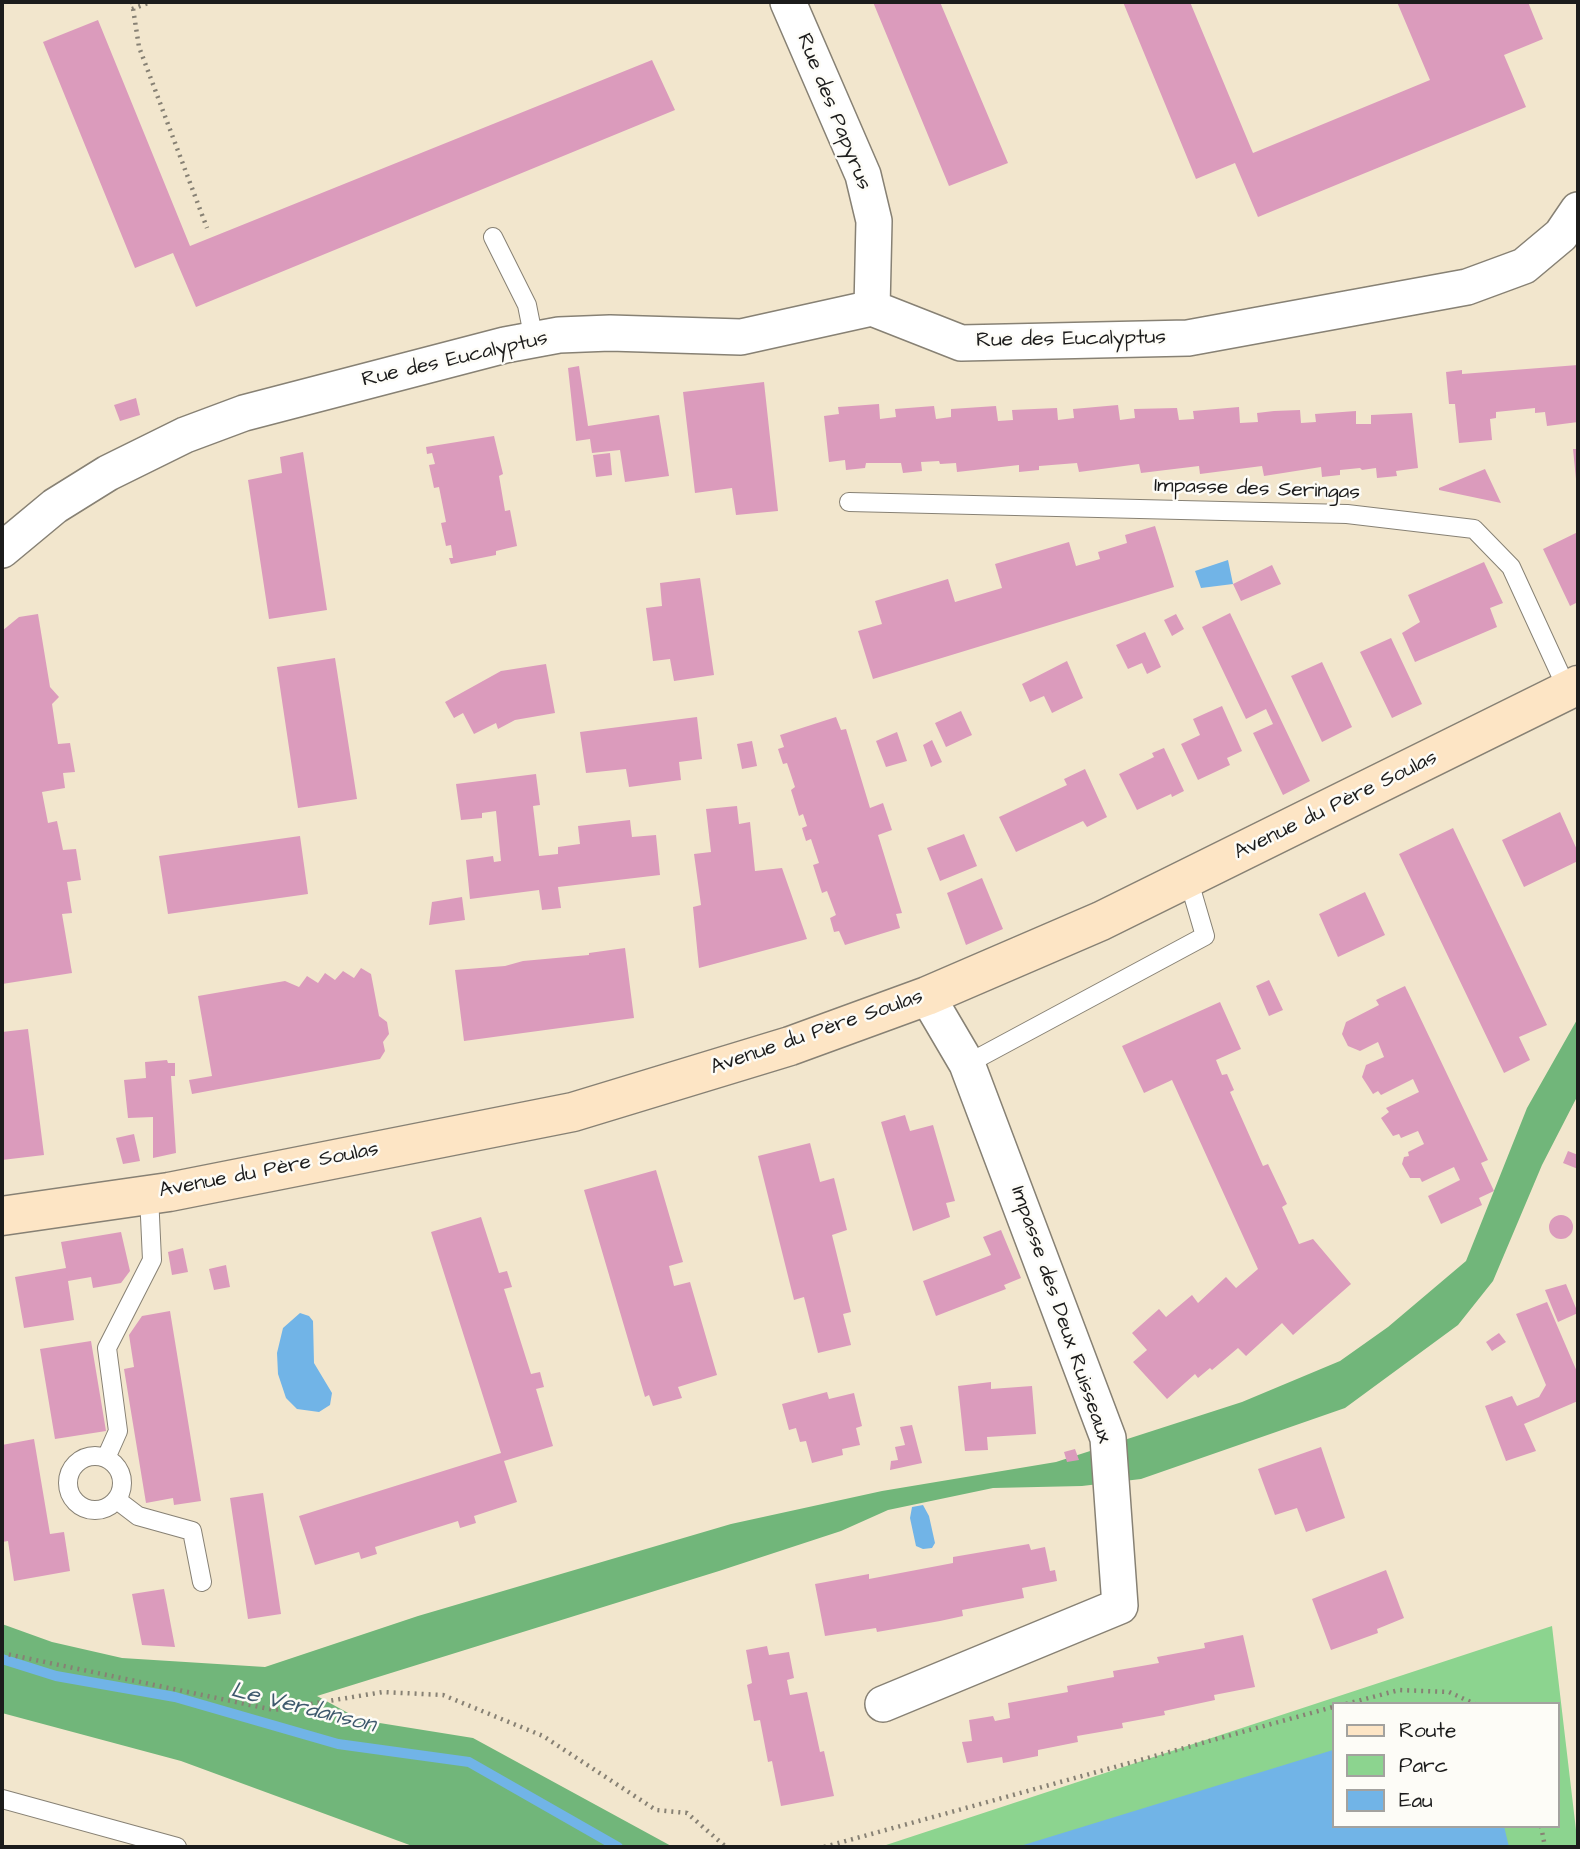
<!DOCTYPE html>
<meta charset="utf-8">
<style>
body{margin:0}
#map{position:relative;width:1580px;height:1849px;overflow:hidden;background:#f2e6cd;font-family:"Architects Daughter",sans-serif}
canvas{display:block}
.frame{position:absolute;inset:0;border:4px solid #1c1c1c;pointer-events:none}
.legend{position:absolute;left:1332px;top:1702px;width:228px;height:126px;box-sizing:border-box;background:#fdfcf7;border:2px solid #a3a29f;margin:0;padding:9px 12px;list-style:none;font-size:21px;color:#1c1c1c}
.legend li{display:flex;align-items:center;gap:14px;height:35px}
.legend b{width:35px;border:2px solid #a3a29f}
</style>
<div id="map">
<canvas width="1580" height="1849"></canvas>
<div class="frame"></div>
<ul class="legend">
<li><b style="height:9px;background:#fde5c5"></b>Route</li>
<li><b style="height:19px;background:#8cd48f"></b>Parc</li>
<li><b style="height:19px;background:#71b4e7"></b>Eau</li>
</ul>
</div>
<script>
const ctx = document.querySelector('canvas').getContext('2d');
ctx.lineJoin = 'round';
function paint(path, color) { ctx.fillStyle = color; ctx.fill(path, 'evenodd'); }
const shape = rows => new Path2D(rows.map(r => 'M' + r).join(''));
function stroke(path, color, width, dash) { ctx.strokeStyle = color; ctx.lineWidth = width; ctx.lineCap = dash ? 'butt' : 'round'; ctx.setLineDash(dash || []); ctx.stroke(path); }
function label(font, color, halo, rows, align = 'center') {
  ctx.font = font + ' "Architects Daughter",sans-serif'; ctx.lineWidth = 5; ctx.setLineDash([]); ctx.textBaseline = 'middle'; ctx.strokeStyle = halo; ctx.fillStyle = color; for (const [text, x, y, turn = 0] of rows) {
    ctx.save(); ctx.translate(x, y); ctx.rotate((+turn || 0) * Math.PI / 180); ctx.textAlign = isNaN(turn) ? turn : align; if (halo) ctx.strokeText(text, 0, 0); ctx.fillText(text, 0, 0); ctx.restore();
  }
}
const green = shape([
 [1552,1626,1578,1847,880,1847],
 [1333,1704,1557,1704,1557,1826,1333,1826]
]);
const forest = shape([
 [1578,1018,1578,1095,1542,1165,1493,1281,1458,1325,1345,1408,1141,1479,1082,1486,993,1488,888,1510,841,1531,719,1571,317,1696,361,1720,473,1738,673,1847,415,1847,181,1761,2,1713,2,1624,52,1642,122,1658,265,1667,418,1616,731,1524,882,1491,1056,1462,1242,1402,1340,1361,1388,1327,1466,1261,1527,1108]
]);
const water = shape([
 [1228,560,1233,584,1201,588,1195,571],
 [300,1313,309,1316,313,1321,314,1363,332,1393,330,1405,319,1412,297,1409,286,1398,278,1374,277,1353,283,1328],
 [923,1505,929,1516,935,1543,932,1548,923,1549,916,1546,910,1518,912,1507],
 [1333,1750,1333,1826,1504,1826,1509,1847,1017,1847]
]);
const stream = shape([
 [2,1659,56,1676,175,1697,338,1744,469,1762,618,1847]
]);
const building = shape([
 [873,2,940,2,1008,163,949,186],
 [1123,2,1190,2,1253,153,1430,80,1397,2,1528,2,1543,39,1504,55,1526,107,1258,217,1235,163,1196,179],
 [98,20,190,246,652,60,675,110,196,307,173,253,135,268,43,42],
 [1578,365,1578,422,1547,426,1545,412,1535,413,1535,408,1496,412,1496,418,1490,419,1492,440,1459,443,1455,404,1449,404,1446,372,1462,370,1462,374],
 [579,366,588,426,659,415,669,476,625,482,620,450,592,453,590,439,576,441,568,368],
 [764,382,778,511,736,515,732,488,695,493,683,392],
 [136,398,140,415,120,421,114,405],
 [879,404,880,419,896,417,895,409,934,406,936,419,951,417,951,409,996,406,998,421,1013,420,1012,410,1057,408,1058,420,1074,418,1073,409,1118,405,1120,420,1135,418,1134,409,1177,408,1179,420,1194,419,1193,411,1239,407,1240,423,1258,422,1257,413,1274,411,1300,410,1301,423,1316,422,1315,414,1356,411,1356,424,1371,424,1371,415,1412,413,1418,468,1396,471,1397,476,1377,478,1376,468,1362,470,1360,468,1340,470,1340,475,1322,477,1321,467,1264,476,1262,466,1200,474,1199,466,1141,473,1139,464,1079,472,1077,463,1039,466,1039,470,1019,472,1019,465,957,472,956,463,940,464,939,461,921,462,922,471,903,473,901,463,866,463,865,468,846,470,845,460,829,462,824,416,839,414,838,407],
 [494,436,503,474,499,476,505,511,510,510,517,546,496,551,496,555,451,564,449,558,453,558,451,545,446,546,441,523,446,522,439,487,434,488,429,465,435,464,432,453,427,454,426,447],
 [1573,449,1578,449,1578,479,1576,479],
 [303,452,327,610,269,619,248,480,282,473,280,457],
 [610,453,612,475,596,477,593,455],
 [1485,469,1501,503,1439,490,1439,488],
 [1155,526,1174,587,873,679,858,631,882,624,875,601,948,579,955,602,1002,588,995,564,1069,542,1076,566,1100,559,1098,552,1127,543,1125,535],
 [1578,532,1578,602,1570,606,1543,549],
 [1484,562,1503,603,1490,608,1497,627,1415,662,1402,633,1420,622,1408,595],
 [1272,565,1281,584,1241,601,1233,584],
 [700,578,714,675,674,681,670,659,653,661,646,608,662,606,660,583],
 [1230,613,1310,781,1283,795,1253,733,1273,724,1266,709,1246,719,1202,627],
 [38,614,50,687,59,697,52,704,58,744,70,743,75,772,63,773,65,788,42,792,48,823,57,821,63,850,76,849,81,880,67,882,72,913,62,914,72,973,2,984,2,631,19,617],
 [1176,614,1184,629,1172,636,1164,620],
 [1145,632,1161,667,1147,674,1142,663,1128,669,1116,645],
 [1391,638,1422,704,1392,718,1360,652],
 [335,658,357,799,298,808,277,667],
 [1067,661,1083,698,1052,713,1044,696,1030,702,1022,684],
 [1322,662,1352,727,1322,742,1291,676],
 [546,664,555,713,515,720,498,729,496,723,474,734,463,713,454,718,445,702,501,671],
 [1222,706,1242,751,1227,758,1230,765,1198,780,1181,744,1200,735,1193,719],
 [961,711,972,735,946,747,935,723],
 [697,717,702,759,679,762,681,780,629,787,626,769,586,773,580,732],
 [836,717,841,730,846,729,870,808,883,803,892,830,878,835,902,913,896,914,900,928,845,945,839,931,834,932,830,918,836,915,827,891,822,893,813,865,819,863,811,839,806,841,802,828,807,826,803,814,799,816,791,790,795,787,787,763,783,764,778,749,784,747,780,735],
 [897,732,907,761,886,767,876,741],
 [932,740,942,762,931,767,923,745],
 [752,741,757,766,742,769,737,744],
 [1164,748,1184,791,1172,797,1171,794,1137,810,1119,774,1154,757,1152,753],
 [1085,769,1107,817,1087,827,1083,821,1016,852,999,817,1067,785,1064,779],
 [536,774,540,805,533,806,539,856,558,854,558,847,580,844,578,826,630,820,632,837,656,835,660,875,558,887,561,908,542,910,539,890,470,899,466,860,493,856,494,862,501,861,496,811,482,813,482,818,461,820,456,784],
 [737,806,739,824,750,822,755,871,782,868,807,939,699,968,693,907,701,905,694,854,711,852,706,809],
 [1560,812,1578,852,1578,861,1524,887,1502,840],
 [1453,828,1547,1025,1519,1037,1530,1060,1504,1073,1399,854],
 [964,834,977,866,940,881,927,848],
 [300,836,308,894,168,914,159,856],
 [982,878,1003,929,966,945,947,893],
 [1365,892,1385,935,1338,957,1319,914],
 [462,897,465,920,429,925,432,902],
 [625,948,634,1018,464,1041,455,970,505,966,523,961,589,955,589,953],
 [361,968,371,974,379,1016,387,1022,389,1034,383,1042,385,1051,380,1059,192,1094,189,1080,212,1076,198,996,285,981,299,987,307,976,318,983,325,973,335,980,343,971,354,978],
 [1269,980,1283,1010,1269,1016,1256,986],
 [1405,986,1488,1160,1481,1163,1494,1191,1479,1198,1482,1205,1441,1224,1428,1196,1460,1180,1454,1167,1422,1182,1420,1178,1410,1178,1402,1164,1404,1157,1409,1156,1408,1152,1424,1144,1418,1131,1401,1138,1399,1134,1393,1136,1381,1118,1389,1112,1386,1108,1419,1092,1413,1079,1381,1095,1378,1091,1373,1094,1362,1077,1366,1065,1384,1057,1378,1042,1360,1051,1348,1046,1342,1034,1346,1022,1379,1005,1376,1000],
 [1220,1002,1241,1049,1216,1060,1222,1075,1227,1074,1234,1090,1230,1092,1263,1166,1268,1164,1287,1204,1282,1207,1299,1244,1313,1239,1351,1284,1293,1335,1282,1323,1246,1356,1238,1348,1212,1370,1210,1368,1198,1378,1195,1374,1167,1399,1133,1362,1147,1350,1132,1333,1159,1309,1166,1317,1192,1295,1198,1303,1226,1277,1236,1288,1258,1269,1172,1080,1144,1093,1122,1046],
 [28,1029,44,1155,2,1160,2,1032],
 [167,1060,168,1063,175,1063,175,1076,171,1076,176,1153,153,1158,153,1117,128,1118,124,1080,146,1078,145,1062],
 [905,1115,910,1131,933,1125,955,1201,946,1203,950,1217,913,1231,881,1122],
 [134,1134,140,1161,123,1164,116,1138],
 [810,1143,820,1182,834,1178,847,1230,832,1235,851,1312,843,1314,851,1345,818,1353,804,1297,794,1300,758,1156],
 [1568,1151,1578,1155,1578,1169,1563,1163],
 [656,1170,683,1262,669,1266,674,1286,690,1282,717,1375,678,1387,682,1398,653,1406,649,1395,645,1397,584,1190],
 '1549 1227a12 12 0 1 1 24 0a12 12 0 1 1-24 0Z',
 [481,1217,499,1273,507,1271,512,1287,504,1289,531,1374,540,1372,544,1387,536,1389,553,1446,504,1461,517,1502,474,1516,476,1523,460,1528,458,1521,375,1547,377,1554,361,1559,359,1552,315,1565,299,1516,501,1453,431,1232],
 [1001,1230,1021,1278,1004,1285,1006,1289,936,1316,923,1281,991,1255,983,1237],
 [121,1232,130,1271,121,1283,93,1288,91,1277,68,1281,74,1320,24,1328,15,1277,66,1268,61,1242],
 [183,1248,188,1272,172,1275,168,1252],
 [226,1265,230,1287,214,1290,209,1269],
 [1566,1284,1578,1313,1558,1322,1545,1290],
 [1547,1302,1578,1374,1578,1401,1524,1424,1536,1451,1506,1461,1485,1406,1512,1396,1517,1406,1539,1397,1546,1385,1516,1314],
 [170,1311,201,1501,174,1505,173,1498,146,1503,124,1369,134,1367,129,1335,142,1316],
 [1499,1333,1506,1342,1492,1351,1486,1342],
 [91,1341,106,1431,55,1439,40,1349],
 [991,1382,991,1389,1032,1386,1036,1434,987,1437,988,1450,965,1451,958,1386],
 [827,1392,829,1399,854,1393,862,1426,856,1428,860,1445,842,1449,843,1455,812,1463,806,1441,800,1442,796,1428,789,1430,782,1404],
 [912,1425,922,1463,890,1470,891,1461,898,1460,895,1447,905,1445,900,1427],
 [34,1439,50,1534,64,1532,70,1571,14,1581,8,1541,2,1542,2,1445],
 [1321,1447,1345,1518,1306,1532,1297,1508,1275,1515,1258,1469],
 [1075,1449,1079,1460,1067,1462,1064,1452],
 [263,1493,281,1614,248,1619,230,1498],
 [1029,1544,1031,1550,1045,1547,1050,1571,1055,1570,1057,1581,1022,1588,1024,1598,962,1610,963,1616,940,1621,877,1632,876,1628,825,1636,815,1584,869,1574,869,1579,953,1563,953,1557],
 [1386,1570,1404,1618,1377,1629,1378,1633,1331,1650,1312,1599],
 [164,1589,175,1647,142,1645,132,1594],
 [1243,1635,1255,1687,1214,1695,1215,1700,1164,1711,1165,1715,1122,1723,1123,1728,1077,1736,1078,1742,1038,1750,1038,1756,1003,1763,1002,1757,967,1763,962,1742,972,1741,969,1720,993,1716,995,1721,1010,1718,1008,1703,1068,1692,1067,1686,1114,1677,1113,1671,1159,1663,1157,1657,1205,1648,1204,1643],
 [767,1646,769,1655,789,1652,794,1678,787,1680,790,1695,807,1692,820,1752,824,1751,834,1796,781,1806,772,1761,768,1762,760,1720,754,1721,747,1685,752,1683,746,1650]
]);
const path = shape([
 [132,2,139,47,207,228],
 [132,9,151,2],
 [2,1653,274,1710,383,1692,443,1695,543,1736,656,1810,687,1813,726,1847],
 [1346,1704,1399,1690,1449,1692,1475,1704],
 [1541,1826,1545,1847],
 [824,1847,1333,1707]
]);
const lane = shape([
 [493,237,527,305,534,340],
 [849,502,1347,514,1474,529,1511,567,1568,691],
 [967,1064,1205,936,1188,878],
 '68 1483a27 27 0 1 1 54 0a27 27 0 1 1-54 0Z',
 [106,1458,118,1431,107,1348,152,1260,149,1195],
 [117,1500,138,1516,192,1531,202,1582],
 [2,1799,177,1847]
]);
const street = shape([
 [788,2,863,175,874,221,872,308],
 [2,550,55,506,108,473,185,435,244,413,505,345,559,335,610,333,741,337,872,308,961,343,1188,338,1467,287,1524,266,1561,235,1578,210],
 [883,1704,1120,1606,1108,1438,967,1064,927,996]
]);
const secondary = shape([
 [2,1216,169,1192,573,1112,790,1046,927,996,1101,921,1578,685]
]);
const streetNames = [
 ["Rue des Papyrus",833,112,68],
 ["Rue des Eucalyptus",1071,340,-1],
 ["Rue des Eucalyptus",455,360,-13],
 ["Impasse des Seringas",1257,490,2],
 ["Avenue du Père Soulas",1336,806,-26],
 ["Avenue du Père Soulas",817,1033,-19],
 ["Avenue du Père Soulas",269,1171,-11],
 ["Impasse des Deux Ruisseaux",1060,1315,71]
];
const waterNames = [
 ["Le Verdanson",303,1709,14]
];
paint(green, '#8cd48f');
paint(forest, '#71b67a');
paint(water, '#71b4e7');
stroke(stream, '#71b4e7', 10);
paint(building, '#db9bbc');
stroke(lane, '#878174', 20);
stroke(street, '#878174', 38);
stroke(secondary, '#878174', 41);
stroke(path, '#878174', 4.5, [2, 5]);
stroke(lane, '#fff', 18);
stroke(street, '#fff', 35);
stroke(secondary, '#fde5c5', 38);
label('21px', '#1c1c1c', '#fdfcf7', streetNames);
label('italic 23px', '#3e596d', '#fdfcf7', waterNames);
</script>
